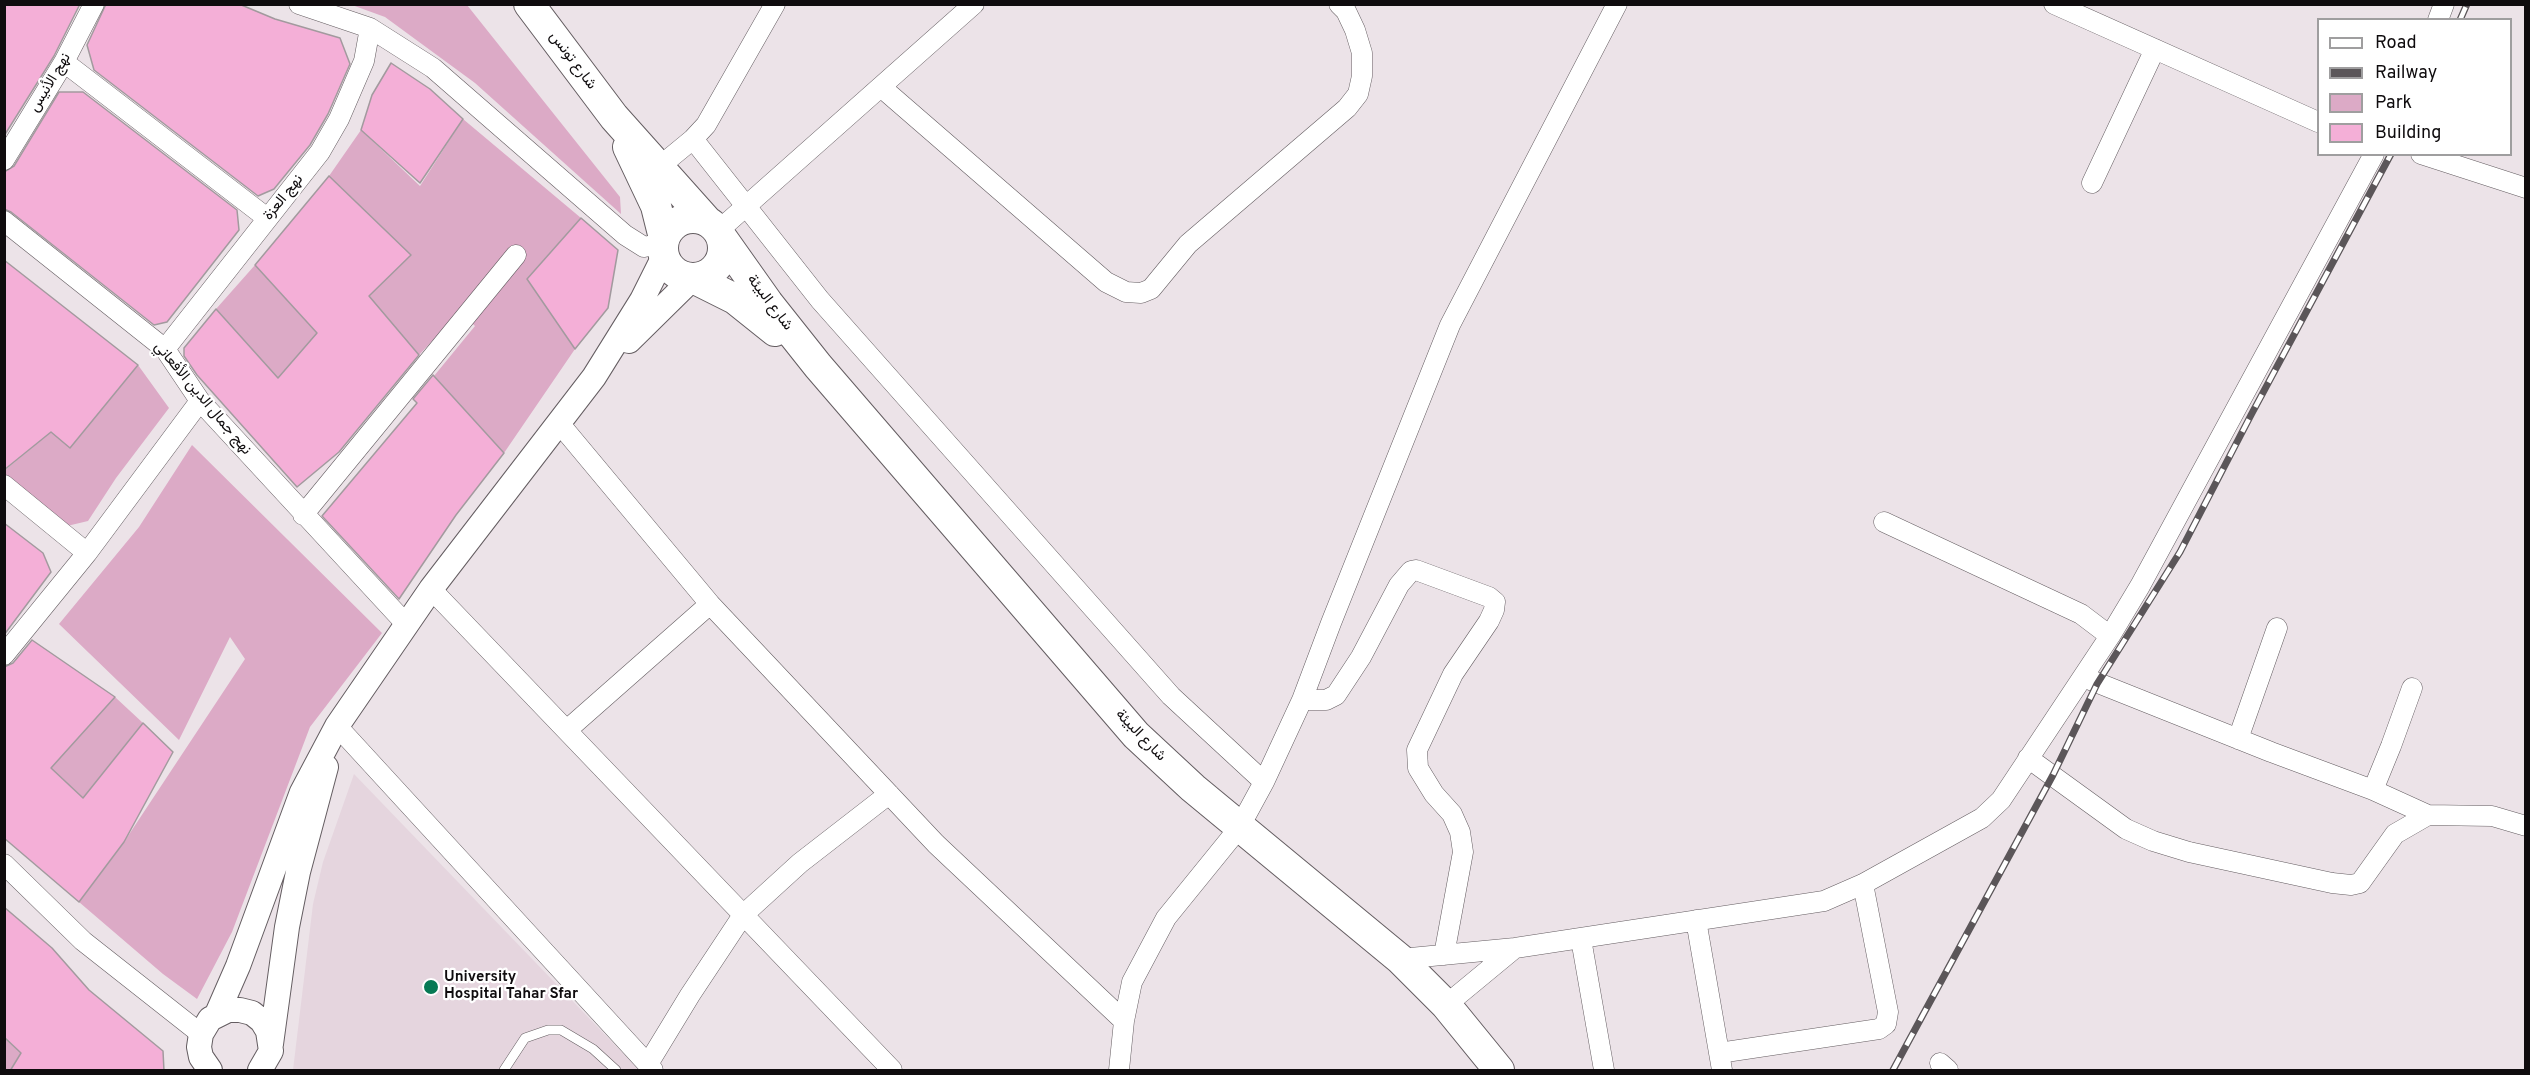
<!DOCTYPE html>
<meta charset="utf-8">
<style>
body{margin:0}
#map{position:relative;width:2530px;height:1075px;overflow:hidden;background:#ece3e8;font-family:Overpass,sans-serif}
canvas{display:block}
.frame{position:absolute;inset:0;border:6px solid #0f0c0e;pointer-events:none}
.legend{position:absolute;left:2317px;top:18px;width:195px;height:138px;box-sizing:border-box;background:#fff;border:2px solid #9f9e9f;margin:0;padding:8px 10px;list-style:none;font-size:18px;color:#0f0c0e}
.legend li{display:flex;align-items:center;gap:12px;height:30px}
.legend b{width:30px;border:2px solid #9f9e9f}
</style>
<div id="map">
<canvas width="2530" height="1075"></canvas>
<div class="frame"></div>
<ul class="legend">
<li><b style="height:8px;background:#fff"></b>Road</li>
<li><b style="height:8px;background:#5b5659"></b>Railway</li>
<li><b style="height:16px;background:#dcaac6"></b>Park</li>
<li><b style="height:16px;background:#f4afd7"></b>Building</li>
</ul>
</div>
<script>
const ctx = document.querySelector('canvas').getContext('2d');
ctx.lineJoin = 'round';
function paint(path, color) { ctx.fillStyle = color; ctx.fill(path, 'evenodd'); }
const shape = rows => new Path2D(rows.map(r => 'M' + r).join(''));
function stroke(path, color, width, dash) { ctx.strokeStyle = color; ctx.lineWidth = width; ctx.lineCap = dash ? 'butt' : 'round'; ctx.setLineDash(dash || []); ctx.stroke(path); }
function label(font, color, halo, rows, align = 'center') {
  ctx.font = font + ' Overpass,Vazirmatn,sans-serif'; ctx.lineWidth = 4.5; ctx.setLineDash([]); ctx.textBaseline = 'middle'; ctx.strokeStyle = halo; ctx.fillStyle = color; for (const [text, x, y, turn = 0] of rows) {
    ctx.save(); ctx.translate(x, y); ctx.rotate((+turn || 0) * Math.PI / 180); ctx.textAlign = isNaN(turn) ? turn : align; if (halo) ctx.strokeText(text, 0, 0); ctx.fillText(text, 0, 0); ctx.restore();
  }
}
const built = shape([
 [354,774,639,1070,293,1070,313,904,323,862]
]);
const green = shape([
 [352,5,467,5,620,197,621,214,475,83,385,17],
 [463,119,581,218,527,279,575,349,504,453,434,376,475,326,460,311,419,355,368,297,410,255,329,176,361,130,420,186],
 [255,265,317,333,278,378,216,309],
 [138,365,169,408,116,478,88,521,67,526,5,475,5,470,51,432,71,447],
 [192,445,382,633,310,727,232,932,197,999,163,974,79,902,124,842,245,659,230,637,179,740,59,624,139,527],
 [115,697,143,723,83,798,50,768],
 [4,1037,21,1053,10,1070,5,1070]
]);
const building = shape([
 [4,4,80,4,54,56,4,136,4,4],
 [106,4,239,4,275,19,340,38,350,64,328,114,310,145,274,189,258,196,94,70,87,45,106,4],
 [391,63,430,89,463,119,420,183,361,130,372,95,391,63],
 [59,92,83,92,237,210,239,230,167,322,154,325,11,212,4,209,4,172,14,166,59,92],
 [329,176,411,255,369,296,419,355,339,452,297,487,197,375,184,356,184,348,216,309,278,378,317,333,255,265,329,176],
 [581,218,618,250,608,308,575,349,527,279,581,218],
 [4,260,138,365,70,448,51,432,4,470,4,260],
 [433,375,504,453,456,515,399,599,322,516,417,403,413,399,433,375],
 [4,523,43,553,51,572,4,635,4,523],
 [32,640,115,697,51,768,83,798,143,723,173,752,124,842,79,902,4,838,4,667,13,663,32,640],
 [4,907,52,948,89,990,163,1051,164,1071,10,1071,21,1053,4,1037,4,907]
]);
const service = shape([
 [504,1070,525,1038,548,1030,561,1030,593,1049,616,1070]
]);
const minor = shape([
 [299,4,370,28,433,68,625,235,644,247,663,243],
 [2054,4,2318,122],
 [2438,20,2444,4],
 [64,62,267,218],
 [881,87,1106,282,1126,292,1141,293,1151,289,1188,244,1347,108,1358,94,1362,76,1362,53,1355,30,1346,11,1339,4],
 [693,139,820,300,1171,696,1264,782],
 [2421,154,2526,188],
 [4,160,64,62,94,4],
 [659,167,693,139,706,125,775,4],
 [2092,183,2155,49],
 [4,221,165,349,200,401,406,624],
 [718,231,974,4],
 [165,349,320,152,339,119,364,61,370,28],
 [559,423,710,604,936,844,1124,1021],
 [4,485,87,553],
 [303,515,516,255],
 [1884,522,2081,614,2110,636],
 [431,589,892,1070],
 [4,655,87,553,200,401],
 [2083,677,2271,752,2373,790,2428,815,2492,816,2526,826],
 [1302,700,1326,700,1336,695,1361,657,1399,585,1411,571,1416,570,1489,597,1495,602,1494,610,1489,621,1453,674,1417,750,1418,768,1434,794,1452,814,1460,832,1463,852,1444,955],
 [337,726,653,1070],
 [567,730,710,604],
 [2238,739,2277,628],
 [2028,758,2126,829,2153,841,2189,852,2332,883,2351,885,2360,883,2395,834,2428,815],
 [2373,790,2391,746,2412,688],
 [4,864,83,941,201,1034],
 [1696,920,1722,1070],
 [1581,939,1604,1070],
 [1400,959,1515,948,1824,901,1863,884,1982,818,2001,800,2110,636,2140,586,2374,154],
 [1446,1005,1515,948],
 [1719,1053,1879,1029,1886,1024,1888,1012,1863,884],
 [1940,1063,1948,1070],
 [648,1064,690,995,743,915,800,863,889,794],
 [1119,1070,1124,1021,1132,982,1166,918,1239,828,1264,782,1302,700,1331,623,1450,325,1617,4]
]);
const tertiary = shape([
 [629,341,693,278],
 [217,1014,238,966,302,792,337,726,431,589,594,377,642,300,664,256],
 [271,1044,287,927,298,872,326,767],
 [210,1070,201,1057,199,1047,201,1034,210,1019,228,1010,240,1010,252,1013,262,1021,268,1031,271,1051,260,1070]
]);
const primary = shape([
 [529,4,614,117,706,220],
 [628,147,656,206,664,238],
 '663 248a30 30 0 1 1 60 0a30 30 0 1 1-60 0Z',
 [722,238,768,303,818,366,1136,735,1193,788,1400,959,1446,1005,1499,1070],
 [693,278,735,299,775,331]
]);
const rail = shape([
 [2460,20,2467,4],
 [1893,1070,2053,775,2097,684,2180,552,2251,415,2391,154]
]);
const markers = [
 [431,987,8,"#067954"]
];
const streetNames = [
 ["شارع تونس",572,61,53],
 ["نهج الأنيس",51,83,-59],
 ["نهج العزة",284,198,-51],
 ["شارع البيئة",769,303,53],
 ["نهج جمال الدين الأفعاني",202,399,50],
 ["شارع البيئة",1140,736,46]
];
const poiNames = [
 ["University",444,978],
 ["Hospital Tahar Sfar",444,995]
];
paint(built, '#e5d5de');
paint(green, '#dcaac6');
paint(building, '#f4afd7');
stroke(building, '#a29a9e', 1.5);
stroke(service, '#645d61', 10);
stroke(minor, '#645d61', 21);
stroke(tertiary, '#645d61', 26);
stroke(primary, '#645d61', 32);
stroke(service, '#fff', 9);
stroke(minor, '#fff', 20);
stroke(tertiary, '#fff', 24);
stroke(primary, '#fff', 30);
stroke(rail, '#5b5659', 7);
stroke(rail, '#fff', 4.5, [14]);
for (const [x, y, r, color] of markers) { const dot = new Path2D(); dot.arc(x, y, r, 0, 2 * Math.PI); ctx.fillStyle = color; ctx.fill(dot); stroke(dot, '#fff', 2); }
label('15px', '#0f0c0e', '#fff', streetNames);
label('bold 15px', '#0f0c0e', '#fff', poiNames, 'left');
</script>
